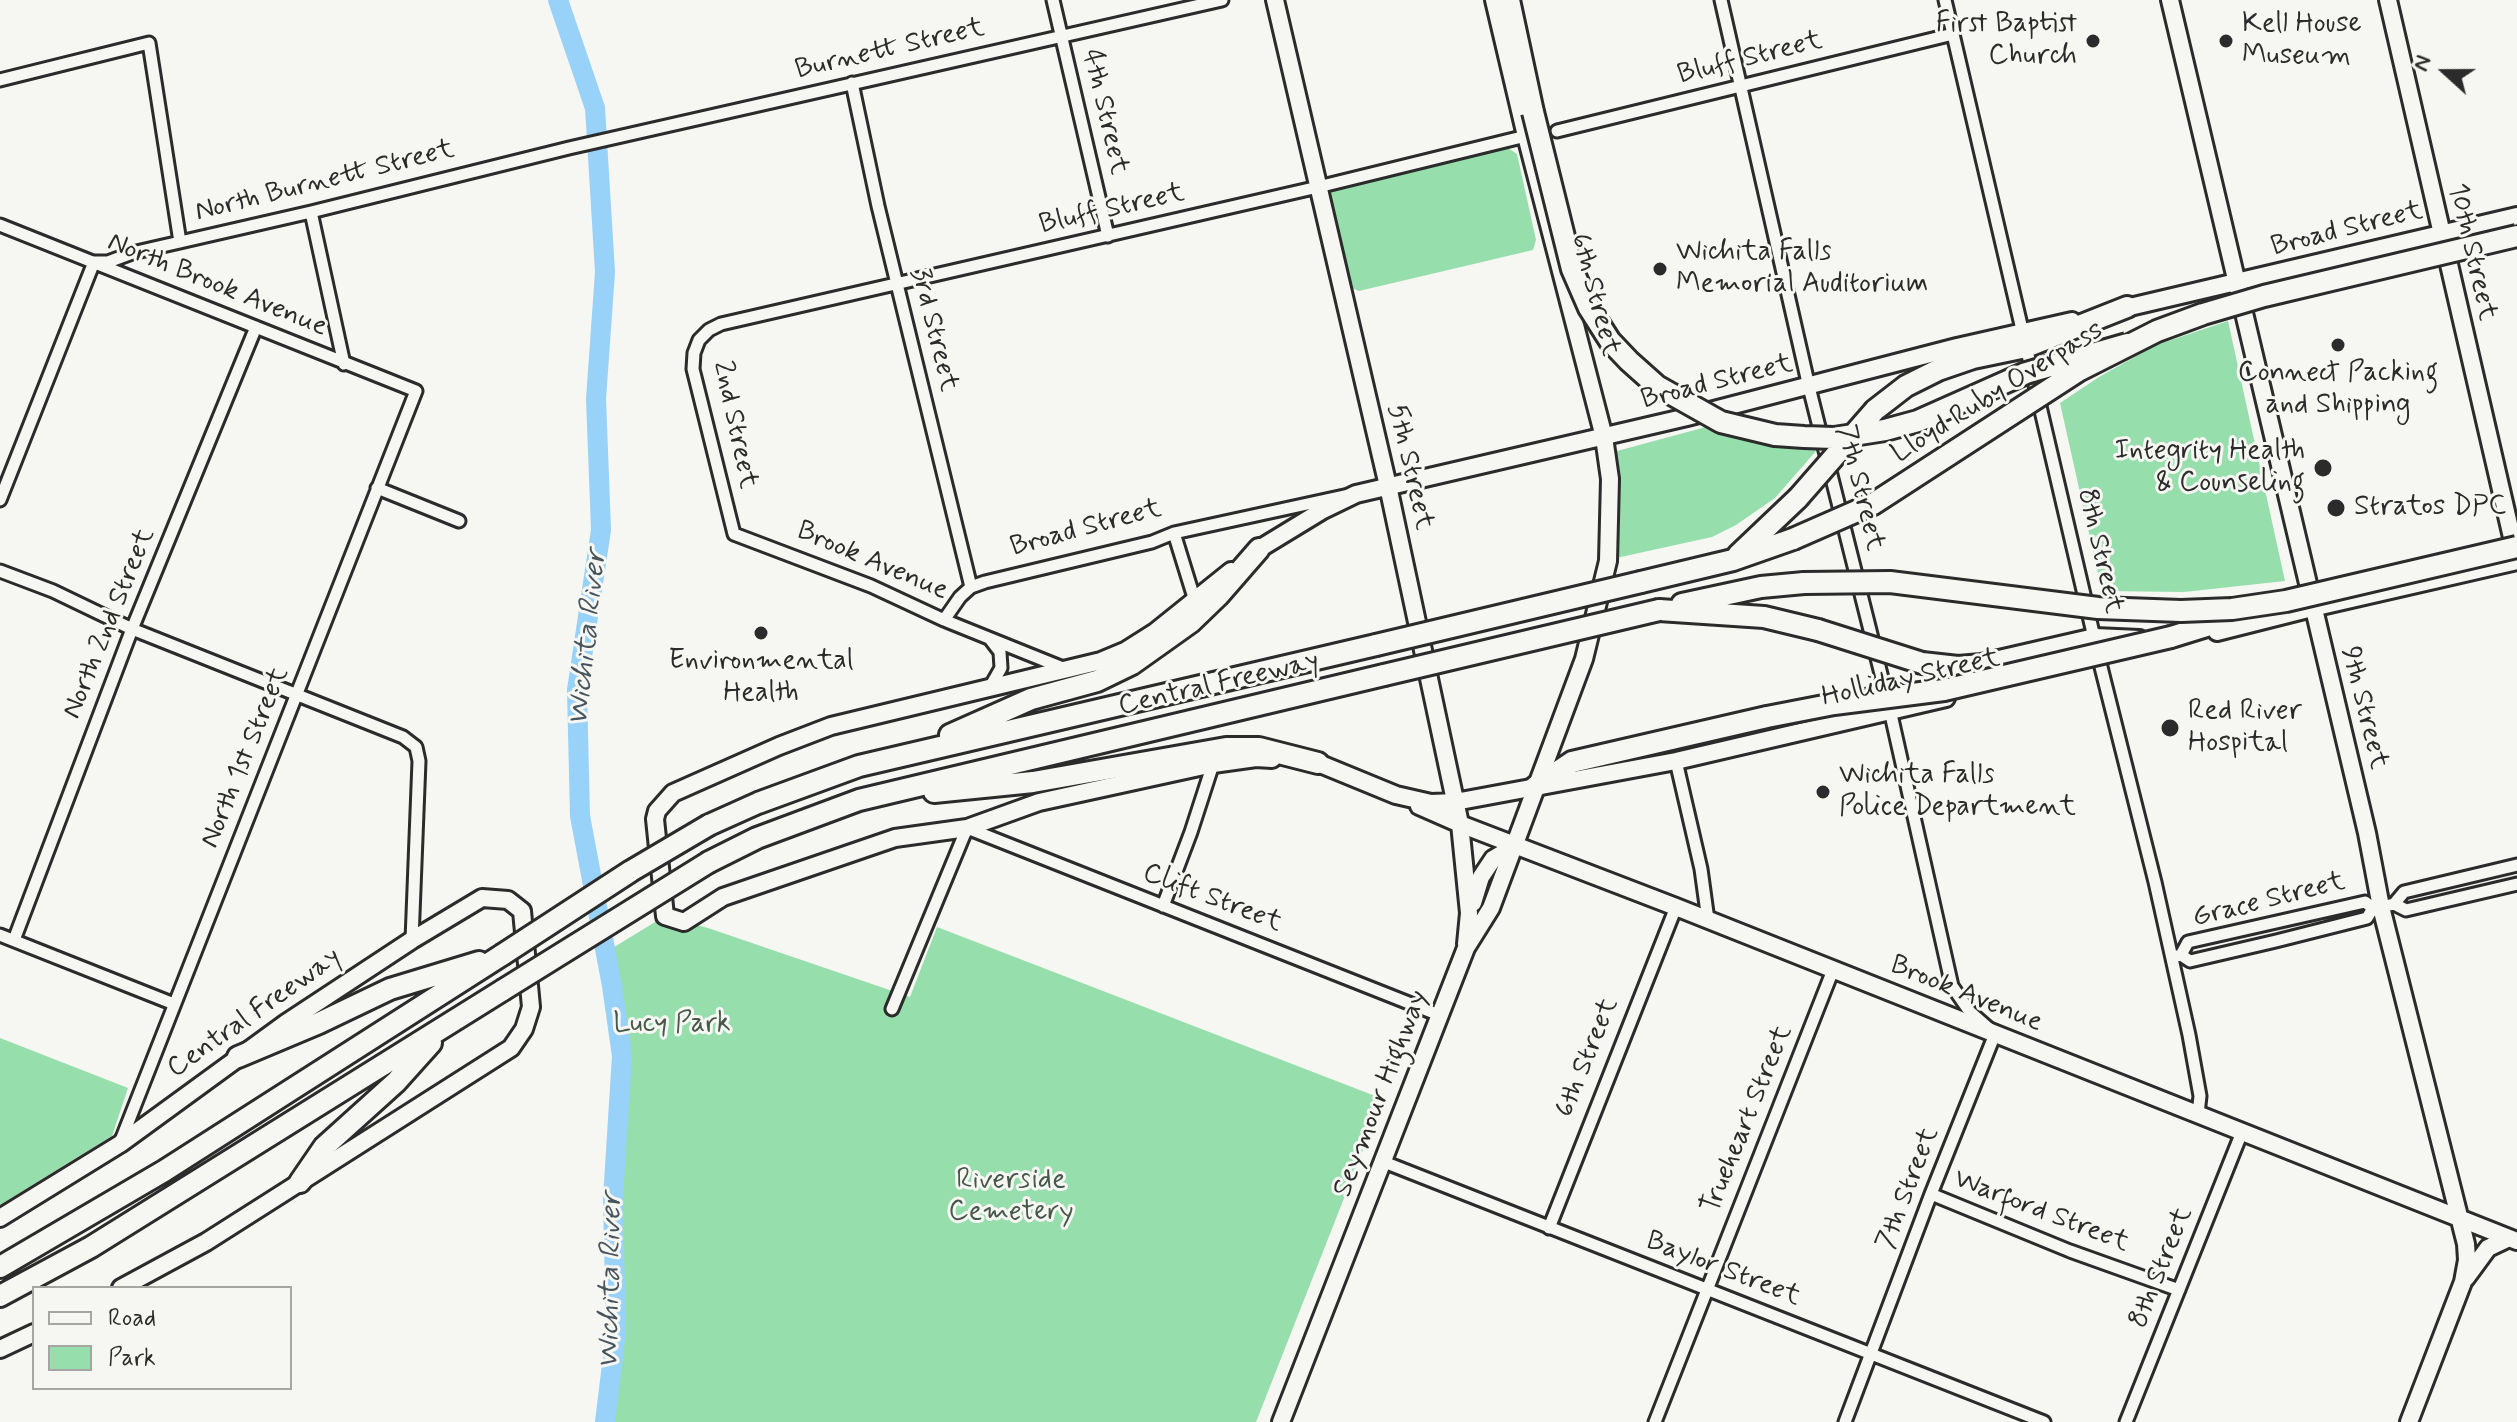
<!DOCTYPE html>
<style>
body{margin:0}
#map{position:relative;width:2517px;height:1422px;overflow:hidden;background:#f6f6f2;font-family:Mynerve,sans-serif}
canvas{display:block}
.legend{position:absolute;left:32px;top:1286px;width:260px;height:104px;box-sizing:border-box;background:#f6f6f2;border:2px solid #a5a5a2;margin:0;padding:10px 14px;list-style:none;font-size:24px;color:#2b2b2b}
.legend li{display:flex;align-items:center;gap:16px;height:40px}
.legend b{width:40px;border:2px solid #a5a5a2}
.north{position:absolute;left:2405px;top:32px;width:80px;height:80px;-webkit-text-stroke:6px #f6f6f2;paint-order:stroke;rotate:291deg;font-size:22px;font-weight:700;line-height:32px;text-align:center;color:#2b2b2b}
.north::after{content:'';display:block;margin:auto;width:28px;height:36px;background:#2b2b2b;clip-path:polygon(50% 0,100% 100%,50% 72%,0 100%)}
</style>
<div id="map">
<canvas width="2517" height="1422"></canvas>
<ul class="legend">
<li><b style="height:10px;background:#f6f6f2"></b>Road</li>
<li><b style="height:22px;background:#96deac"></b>Park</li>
</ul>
<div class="north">N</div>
</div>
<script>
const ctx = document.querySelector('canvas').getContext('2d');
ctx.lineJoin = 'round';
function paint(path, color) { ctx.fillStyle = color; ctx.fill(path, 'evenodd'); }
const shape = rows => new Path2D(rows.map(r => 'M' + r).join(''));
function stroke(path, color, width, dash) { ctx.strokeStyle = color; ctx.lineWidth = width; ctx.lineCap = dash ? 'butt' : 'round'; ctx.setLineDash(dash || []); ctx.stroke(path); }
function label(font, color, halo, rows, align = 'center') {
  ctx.font = font + ' Mynerve,sans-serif'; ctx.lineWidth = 6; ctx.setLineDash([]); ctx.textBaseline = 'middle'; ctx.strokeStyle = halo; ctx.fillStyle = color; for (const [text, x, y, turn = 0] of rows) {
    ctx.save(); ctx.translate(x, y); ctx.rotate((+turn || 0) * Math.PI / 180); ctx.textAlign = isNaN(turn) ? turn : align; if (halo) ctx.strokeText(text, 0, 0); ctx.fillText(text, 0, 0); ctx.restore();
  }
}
const green = shape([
 [1508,148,1517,154,1536,240,1533,250,1359,291,1350,287,1329,193,1332,188],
 [2228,321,2285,581,2184,592,2102,591,2060,403,2099,377,2156,345],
 [1717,424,1819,445,1816,451,1775,498,1736,525,1712,537,1616,558,1619,520,1615,459,1617,451],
 [665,916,708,928,910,997,937,927,1383,1099,1256,1422,605,1422,616,1332,613,1198,622,1056,606,952],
 [0,1038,128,1088,112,1136,0,1205]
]);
const river = shape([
 [558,0,595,108,605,272,596,399,601,530,577,690,580,816,612,986,622,1056,613,1198,616,1332,605,1422]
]);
const street = shape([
 [1053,0,1108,236],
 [1721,0,1809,387,1890,710,1952,986,1970,1012,1995,1034,1931,1194,1845,1422],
 [1945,0,2100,663,2155,882,2189,1035,2200,1096,2198,1114],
 [0,80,149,43,180,242],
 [852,83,878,206,971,587],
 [1557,131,1953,34],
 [311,212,344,364],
 [0,225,416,391,120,1143],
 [377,488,459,521],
 [0,500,94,262,108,262,132,253,311,212,569,148,1222,0],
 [1174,533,1195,601],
 [0,571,53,591,132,629,403,737,416,747,419,761,412,940],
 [944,620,960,597,971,587,985,582,1152,542,1174,533,1344,496],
 [1068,670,944,620,871,586,734,534,693,369,694,353,699,340,709,330,721,324,1318,187,1526,136],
 [989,689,1001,668,1000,652,990,639],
 [1676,761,1701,869,1708,920],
 [2394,904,2406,910,2517,884],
 [1163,906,1191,832,1213,764],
 [0,935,174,1004],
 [14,940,132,629,256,327],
 [2181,955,2188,942,2365,902,2373,908,2381,907,2394,904,2404,892,2517,865],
 [2177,956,2181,955,2190,961,2276,941,2367,918,2373,908],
 [892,1009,967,828,1439,1015],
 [1384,1162,2044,1422],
 [1931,1194,2070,1251,2179,1290],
 [1549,1228,1676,907],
 [1655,1422,1833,970],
 [2126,1422,2242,1132]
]);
const secondary = shape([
 [1275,0,1388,486],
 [1494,0,1526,136,1604,437],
 [2170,0,2367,833,2381,907,2466,1244,2467,1260,2463,1282,2409,1422],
 [2388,0,2517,559],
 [1231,571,1155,632,1125,651,1101,661,831,726,779,746,673,793,657,811,655,819,665,916,684,922,723,897,895,838,967,828,1039,802,1213,764,1256,758,1272,759],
 [1460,824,1676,907,2517,1241],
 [0,1218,120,1144,286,1023,412,940,482,898,508,900,522,911,531,1007,524,1029,511,1048,206,1242,121,1288],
 [2466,1278,2488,1248,2509,1238],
 [0,1349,34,1333]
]);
const primary = shape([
 [2117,310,2517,216],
 [1388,486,1460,824,1469,913,1466,944],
 [1259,549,1323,510,1356,494,1687,417,1957,347,2072,321],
 [2217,632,2312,608,2517,561],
 [1318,763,1396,795,1431,803,1455,802,1676,761,1946,698],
 [1419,806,1460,824],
 [1473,903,1481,877,1493,859,1515,846],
 [1281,1422,1466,948,1491,908,1584,659,1608,561,1610,479,1604,437]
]);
const highway = shape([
 [1509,0,1533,112],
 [1875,410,1906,386,1938,370,1973,358,2026,347,2127,307],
 [1738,555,1798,498],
 [1641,582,1733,560,1793,539],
 [1682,604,1761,587,1804,583],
 [1659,610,1764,617,1818,630],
 [2171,637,2255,611],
 [1922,663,1958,667,1982,665,2095,639,2139,641],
 [950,735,1031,699,1097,681,1132,664,1191,622,1219,595,1259,549],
 [1535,787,1572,762,1767,717],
 [934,792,1033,782,1226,748,1259,748,1318,763],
 [709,825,758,803,859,766,1376,645],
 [709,862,757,838,859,800,1384,675],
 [238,1057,319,1023,390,989,479,962],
 [300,1182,324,1147,396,1082,431,1043],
 [0,1267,164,1171,502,955],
 [0,1296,91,1247,503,990]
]);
const highwayBridge = shape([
 [1533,112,1572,269,1589,308,1610,341,1629,361,1657,386,1721,422,1775,435,1804,437,1834,438,1885,430,1918,421,2026,373,2127,344],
 [1798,498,1875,410],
 [1793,539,1873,504,2078,371,2157,331,2203,314,2264,296,2517,236],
 [1804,583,1890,582,2098,608,2181,611,2232,609,2286,601,2517,547],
 [1818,630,1922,663],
 [1376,645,1641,582],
 [1384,675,1659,610],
 [1767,717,1834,704,1944,690,2171,637],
 [502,955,631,871,709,825],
 [503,990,709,862]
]);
const markers = [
 [2093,41,8,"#2b2b2b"],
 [2226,41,8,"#2b2b2b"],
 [1660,269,8,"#2b2b2b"],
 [2338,345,8,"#2b2b2b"],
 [2323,468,10,"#2b2b2b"],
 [2336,508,10,"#2b2b2b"],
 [761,633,8,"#2b2b2b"],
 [2170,728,10,"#2b2b2b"],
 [1823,792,8,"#2b2b2b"]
];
const poiNames = [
 ["First Baptist",2077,25,"right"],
 ["Church",2077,57,"right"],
 ["Kell House",2242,25],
 ["Museum",2242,57],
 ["Wichita Falls",1676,253],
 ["Memorial Auditorium",1676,285],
 ["Connect Packing",2338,374,"center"],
 ["and Shipping",2338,406,"center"],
 ["Integrity Health",2305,452,"right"],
 ["& Counseling",2305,484,"right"],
 ["Stratos DPC",2354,508],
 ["Environmental",761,662,"center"],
 ["Health",761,694,"center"],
 ["Red River",2188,712],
 ["Hospital",2188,744],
 ["Wichita Falls",1839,776],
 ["Police Department",1839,808]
];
const streetNames = [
 ["Burnett Street",890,50,-13],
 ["Bluff Street",1750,59,-14],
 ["4th Street",1104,112,77],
 ["North Burnett Street",325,182,-14],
 ["Bluff Street",1112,210,-13],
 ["Broad Street",2347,230,-14],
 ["10th Street",2471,252,77],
 ["North Brook Avenue",217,286,22],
 ["6th Street",1594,295,75],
 ["3rd Street",933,330,76],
 ["Broad Street",1717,383,-14],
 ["Lloyd Ruby Overpass",1998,393,-32],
 ["2nd Street",734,425,78],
 ["5th Street",1409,467,77],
 ["7th Street",1859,488,76],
 ["Broad Street",1086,529,-15],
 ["8th Street",2099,551,77],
 ["Brook Avenue",872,562,23],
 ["North 2nd Street",110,624,-68],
 ["Holliday Street",1911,679,-13],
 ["Central Freeway",1219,685,-13],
 ["9th Street",2363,708,76],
 ["North 1st Street",246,758,-68],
 ["Clift Street",1212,899,21],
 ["Grace Street",2269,901,-14],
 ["Brook Avenue",1966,995,22],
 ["Central Freeway",255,1014,-35],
 ["6th Street",1588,1058,-68],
 ["Seymour Highway",1382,1094,-69],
 ["Trueheart Street",1748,1120,-68],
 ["7th Street",1909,1189,-69],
 ["Warford Street",2041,1212,21],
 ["8th Street",2162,1268,-68],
 ["Baylor Street",1723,1270,21]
];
const parkNames = [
 ["Lucy Park",672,1025],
 ["Riverside",1011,1181],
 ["Cemetery",1011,1213]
];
const waterNames = [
 ["Wichita River",589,638,-84],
 ["Wichita River",612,1281,-89]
];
paint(green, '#96deac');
stroke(river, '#98d2f8', 20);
stroke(street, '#2b2b2b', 17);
stroke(secondary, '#2b2b2b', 22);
stroke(primary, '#2b2b2b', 22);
stroke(highway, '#2b2b2b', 26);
stroke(street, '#f6f6f2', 11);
stroke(secondary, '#f6f6f2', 16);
stroke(primary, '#f6f6f2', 16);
stroke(highway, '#f6f6f2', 20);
stroke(highwayBridge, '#2b2b2b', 26, []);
stroke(highwayBridge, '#f6f6f2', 20);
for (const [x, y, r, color] of markers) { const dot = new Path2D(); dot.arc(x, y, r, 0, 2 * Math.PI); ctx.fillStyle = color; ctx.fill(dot); stroke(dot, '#f6f6f2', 3); }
label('28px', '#2b2b2b', '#f6f6f2', poiNames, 'left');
label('28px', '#2b2b2b', '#f6f6f2', streetNames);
label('28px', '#46584b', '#f6f6f2', parkNames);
label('italic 30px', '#46555e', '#f6f6f2', waterNames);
</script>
